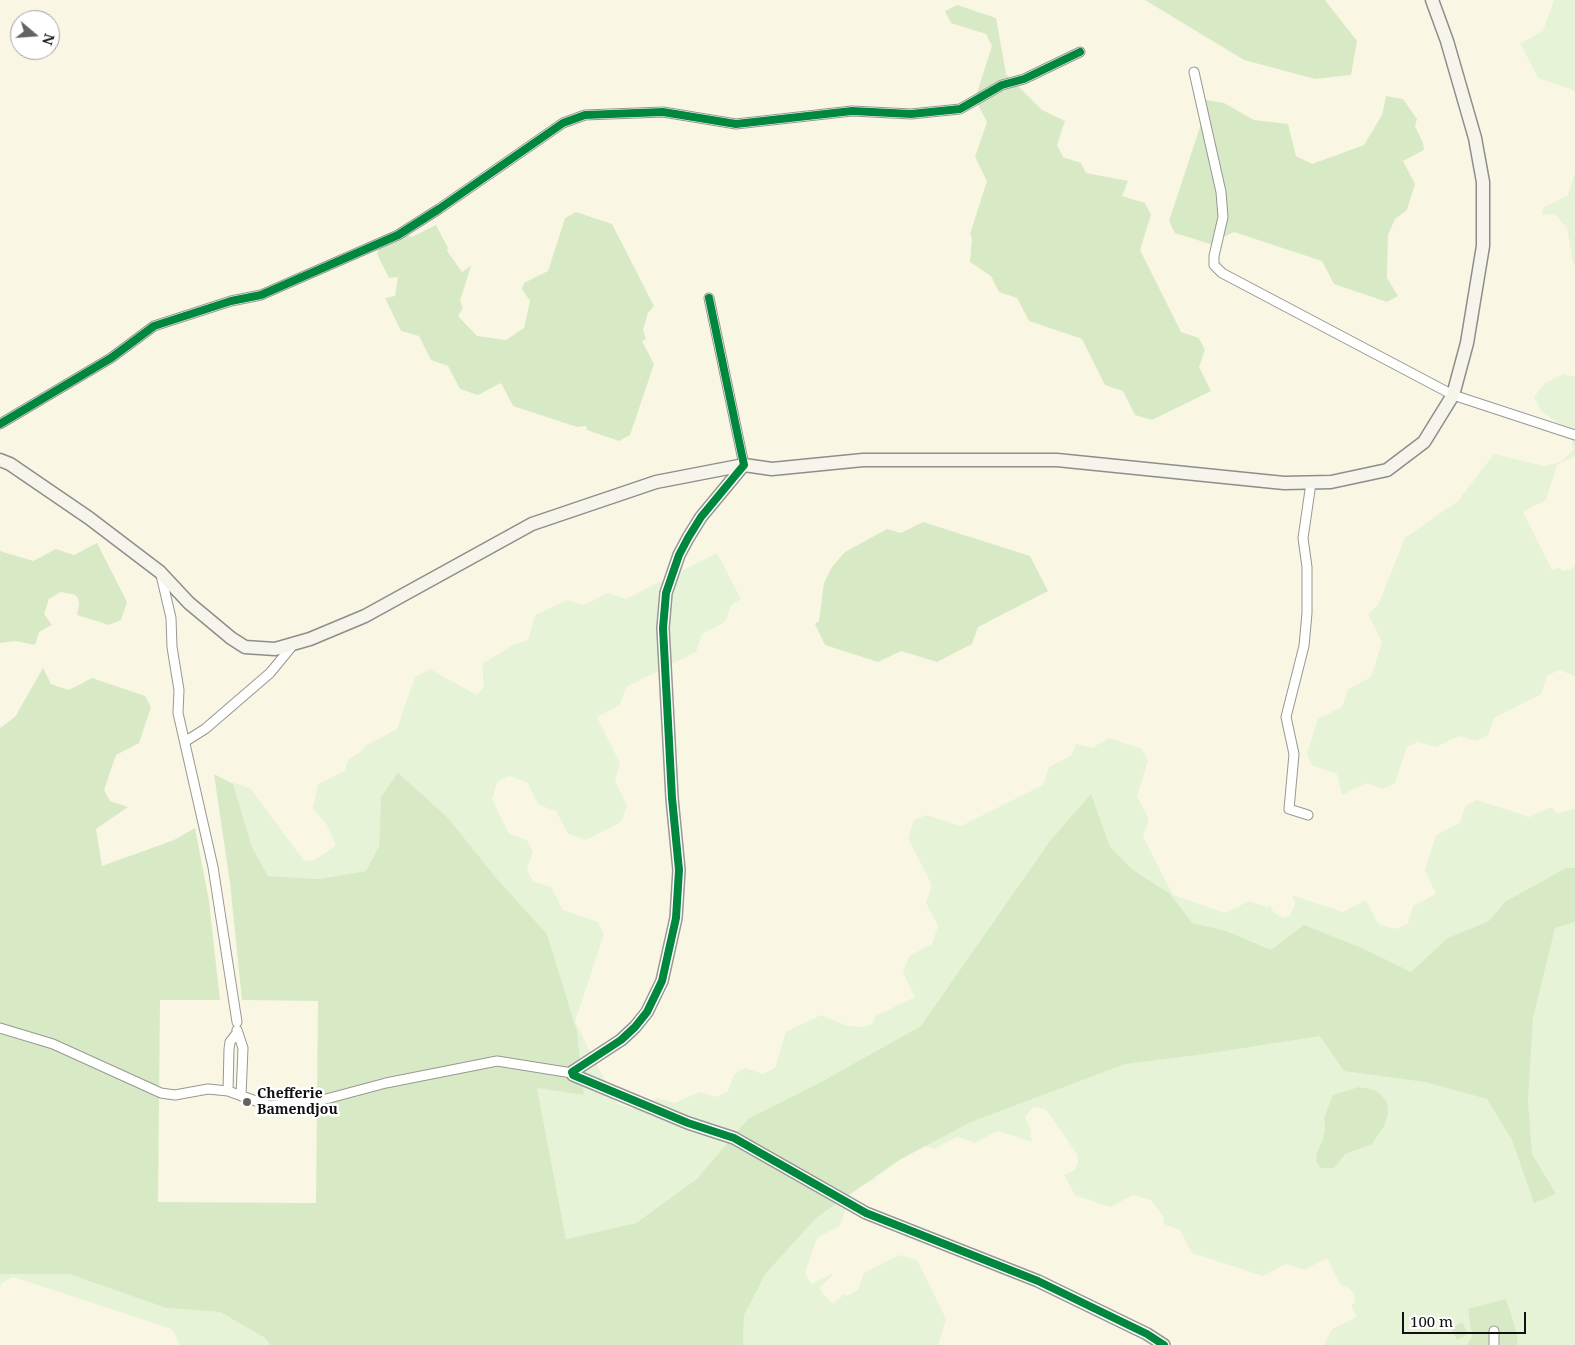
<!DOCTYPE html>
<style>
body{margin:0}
#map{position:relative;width:1575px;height:1345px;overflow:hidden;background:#fdfcf7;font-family:"Noto Serif",serif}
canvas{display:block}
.north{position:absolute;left:10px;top:10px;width:50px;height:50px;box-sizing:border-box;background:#fff;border:1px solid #a0a0a0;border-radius:50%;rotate:108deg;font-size:14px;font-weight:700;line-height:20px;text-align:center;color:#111}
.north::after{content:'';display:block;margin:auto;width:18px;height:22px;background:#646362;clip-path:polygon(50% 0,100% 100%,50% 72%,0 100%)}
.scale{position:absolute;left:1402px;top:1312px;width:124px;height:22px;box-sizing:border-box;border:2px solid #111;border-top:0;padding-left:6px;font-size:15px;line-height:18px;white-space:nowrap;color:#111;-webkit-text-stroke:4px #fff;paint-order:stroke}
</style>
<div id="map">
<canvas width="1575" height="1345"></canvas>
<div class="north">N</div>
<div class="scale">100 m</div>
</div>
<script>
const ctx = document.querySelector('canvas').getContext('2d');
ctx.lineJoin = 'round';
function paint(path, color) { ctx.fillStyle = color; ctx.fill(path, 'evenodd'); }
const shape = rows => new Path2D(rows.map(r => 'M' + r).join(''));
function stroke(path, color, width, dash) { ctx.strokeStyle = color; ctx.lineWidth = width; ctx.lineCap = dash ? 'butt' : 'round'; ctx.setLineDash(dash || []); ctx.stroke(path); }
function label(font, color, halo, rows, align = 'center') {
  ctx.font = font + ' "Noto Serif",serif'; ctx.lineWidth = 5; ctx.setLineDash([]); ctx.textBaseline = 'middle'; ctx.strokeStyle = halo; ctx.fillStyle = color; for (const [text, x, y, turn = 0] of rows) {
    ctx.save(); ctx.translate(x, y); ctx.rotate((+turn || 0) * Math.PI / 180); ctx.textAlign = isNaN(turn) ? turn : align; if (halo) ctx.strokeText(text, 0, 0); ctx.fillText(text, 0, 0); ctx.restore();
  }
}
const farmland = shape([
 [0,0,1575,0,1575,1345,0,1345],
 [20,20,50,20,50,50,20,50]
]);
const green = shape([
 [1554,0,1575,0,1575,93,1573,90,1538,78,1520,43,1543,31],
 [1575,173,1575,264,1573,263,1567,228,1555,214,1542,215,1544,207,1568,195],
 [1564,374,1575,377,1575,456,1557,465,1546,500,1523,512,1552,570,1559,567,1563,571,1571,569,1575,565,1575,676,1559,670,1547,676,1541,694,1494,718,1488,735,1477,741,1459,736,1436,747,1418,742,1407,747,1395,783,1383,789,1366,783,1342,795,1337,774,1313,766,1307,754,1318,719,1342,707,1348,689,1371,677,1382,642,1368,614,1378,605,1405,538,1458,501,1494,454,1544,466,1561,462,1573,450,1571,432,1542,412,1534,397,1545,383],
 [717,553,741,599,731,605,725,622,702,634,696,652,626,687,620,705,597,717,620,763,615,781,627,805,621,822,586,840,568,834,556,811,539,805,527,782,509,776,497,782,492,799,509,834,527,840,533,852,527,870,533,881,551,887,563,910,598,922,604,934,575,1022,617,1104,634,1109,658,1098,675,1103,699,1092,716,1097,728,1091,734,1074,745,1068,763,1074,775,1068,786,1032,821,1015,848,1026,864,1027,872,1024,876,1016,915,997,903,973,909,956,932,944,938,926,926,903,932,885,908,838,914,820,926,815,961,826,1043,785,1049,767,1072,755,1076,744,1092,748,1109,738,1142,749,1148,761,1137,796,1149,819,1143,837,1173,895,1225,913,1249,901,1267,907,1270,905,1274,913,1285,918,1290,915,1295,905,1294,899,1291,895,1343,912,1366,900,1378,924,1396,929,1408,923,1413,906,1436,894,1425,870,1436,835,1460,823,1465,806,1477,800,1530,817,1551,807,1557,813,1575,809,1575,1345,1324,1345,1332,1329,1357,1317,1351,1306,1355,1301,1354,1293,1347,1287,1341,1286,1327,1258,1304,1270,1286,1264,1263,1276,1192,1253,1180,1230,1164,1224,1163,1216,1151,1200,1133,1195,1110,1207,1075,1195,1064,1175,1075,1170,1078,1163,1077,1154,1046,1109,1033,1107,1025,1117,1030,1128,1032,1142,998,1131,975,1143,957,1137,934,1149,916,1143,881,1161,875,1179,852,1191,840,1226,817,1238,805,1273,811,1284,834,1273,820,1288,822,1293,833,1303,845,1294,847,1296,858,1290,864,1273,899,1255,917,1260,946,1319,938,1345,743,1345,744,1315,766,1273,697,1180,636,1223,566,1239,537,1087,584,1094,577,1031,547,934,497,879,381,797,379,846,366,871,319,879,268,876,252,847,233,784,230,782,250,788,304,861,314,860,336,846,327,825,313,808,318,784,345,771,348,760,362,751,365,746,397,729,415,677,430,669,477,695,484,686,482,664,515,644,528,640,535,615,567,600,584,605,608,593,626,599],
 [0,1274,69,1274,166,1308,220,1312,265,1338,270,1345,180,1345,172,1329,13,1277,2,1283,0,1288]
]);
const forest = shape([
 [1145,0,1325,0,1357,41,1351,75,1315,79,1244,60],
 [957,5,996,18,1006,74,1042,110,1065,121,1057,145,1063,157,1081,163,1086,173,1128,181,1122,196,1145,203,1151,215,1140,250,1181,332,1199,338,1205,350,1199,367,1211,391,1152,420,1135,415,1123,391,1105,385,1082,339,1029,321,1017,298,999,292,991,276,970,262,972,239,970,234,987,181,975,157,987,122,975,99,992,46,986,34,951,23,945,11],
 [1386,96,1403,99,1417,119,1415,126,1423,143,1424,150,1403,161,1415,184,1407,210,1395,219,1388,235,1387,278,1398,296,1387,302,1334,284,1322,261,1234,232,1210,244,1175,233,1169,221,1204,115,1195,98,1224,103,1254,120,1288,124,1296,156,1312,164,1364,145,1382,115],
 [576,212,612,224,654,306,648,313,643,330,646,339,642,341,654,364,630,435,619,441,587,430,586,426,577,427,513,406,501,383,478,395,460,389,448,366,431,360,419,336,401,331,385,298,395,296,398,277,389,278,377,254,383,237,395,231,412,237,436,225,448,248,447,251,462,272,471,266,460,301,463,308,458,316,477,336,506,340,524,328,530,301,522,289,524,283,548,271,565,218],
 [923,522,1030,556,1048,591,978,627,972,644,937,662,901,651,878,662,825,645,815,624,819,621,824,583,832,567,845,552,887,529,901,533],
 [97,543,127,602,121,620,109,625,77,615,79,605,78,598,75,595,61,592,49,599,44,614,52,625,39,632,35,645,16,641,0,643,0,551,33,561,56,549,74,555],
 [43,668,51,684,69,690,92,678,145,696,151,707,139,743,116,755,104,790,110,801,128,807,96,829,102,866,174,840,195,828,209,901,220,1000,160,1000,158,1202,316,1203,318,1001,242,1000,230,883,214,774,233,784,252,847,268,876,319,879,366,871,379,846,381,797,398,773,447,817,497,879,547,934,577,1031,584,1095,537,1088,566,1239,636,1223,697,1179,748,1119,823,1081,921,1026,1050,841,1091,794,1110,847,1133,870,1170,894,1192,923,1226,931,1271,950,1304,925,1364,949,1411,972,1448,938,1489,921,1505,902,1566,868,1575,868,1575,922,1555,928,1533,1018,1528,1101,1532,1154,1556,1194,1534,1203,1512,1140,1487,1099,1425,1082,1344,1071,1320,1036,1205,1054,1125,1064,971,1122,901,1159,817,1217,766,1273,744,1315,743,1345,270,1345,265,1338,220,1312,166,1308,69,1274,0,1274,0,728,15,717],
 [1359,1087,1374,1090,1381,1095,1387,1102,1388,1114,1384,1126,1372,1144,1345,1154,1334,1168,1321,1168,1316,1161,1317,1152,1323,1140,1325,1127,1324,1118,1333,1095],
 [1506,1299,1516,1330,1518,1345,1467,1345,1472,1336,1468,1309],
 [1462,1322,1468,1334,1457,1340,1451,1328]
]);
const minor = shape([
 [1194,72,1221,192,1223,217,1214,256,1214,265,1222,273,1453,395,1575,435],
 [709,298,744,465],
 [0,424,111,358,154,326,231,301,261,295,398,235,439,209,563,123,585,115,663,112,736,124,852,111,911,114,960,109,1002,85,1024,79,1080,52],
 [161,575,171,618,172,647,179,690,178,713,213,867,237,1022],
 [186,741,205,729,270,673,293,645],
 [1308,815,1289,809,1294,754,1286,717,1304,646,1307,613,1307,567,1303,538,1311,483],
 [0,1028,53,1044,161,1093,175,1095,208,1089,228,1091,270,1106,289,1103],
 [237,1030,243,1048,241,1096],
 [228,1091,229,1049,230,1042,237,1033],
 [297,1102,311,1103,386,1083,497,1061,572,1073],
 [1494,1345,1494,1331]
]);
const tertiary = shape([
 [744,465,701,517,688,538,679,555,666,593,663,628,672,798,679,870,676,918,662,981,647,1012,635,1027,621,1040,572,1072,573,1075,688,1123,734,1138,866,1213,1038,1281,1147,1334,1164,1345]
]);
const secondary = shape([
 [0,460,10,464,89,518,160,572,189,603,231,638,245,647,275,649,310,639,365,616,532,524,656,482,744,465,772,469,863,460,1057,460,1284,483,1331,482,1387,470,1424,442,1453,395,1467,343,1483,246,1483,182,1475,138,1447,41,1432,0]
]);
const cycleway = shape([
 [709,298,744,465,701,517,688,538,679,555,666,593,663,628,672,798,679,870,676,918,662,981,647,1012,635,1027,621,1040,572,1072,573,1075,688,1123,734,1138,866,1213,1038,1281,1147,1334,1164,1345],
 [0,424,111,358,154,326,231,301,261,295,398,235,439,209,563,123,585,115,663,112,736,124,852,111,911,114,960,109,1002,85,1024,79,1080,52]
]);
const markers = [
 [247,1102,5,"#646362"]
];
const poiNames = [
 ["Chefferie",257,1094],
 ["Bamendjou",257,1110]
];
paint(farmland, '#f9f7e4');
paint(green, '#e7f3d7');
paint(forest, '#d8eac5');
stroke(minor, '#979795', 11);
stroke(tertiary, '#979795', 14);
stroke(secondary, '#8e8d8b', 15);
stroke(minor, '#fffffe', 9);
stroke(tertiary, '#fffffe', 11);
stroke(secondary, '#f6f4eb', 12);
stroke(cycleway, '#00873e', 8);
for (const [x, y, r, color] of markers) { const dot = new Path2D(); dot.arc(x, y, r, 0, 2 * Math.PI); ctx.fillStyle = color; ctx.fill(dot); stroke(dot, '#fff', 2); }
label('bold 14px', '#111', '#fff', poiNames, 'left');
</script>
